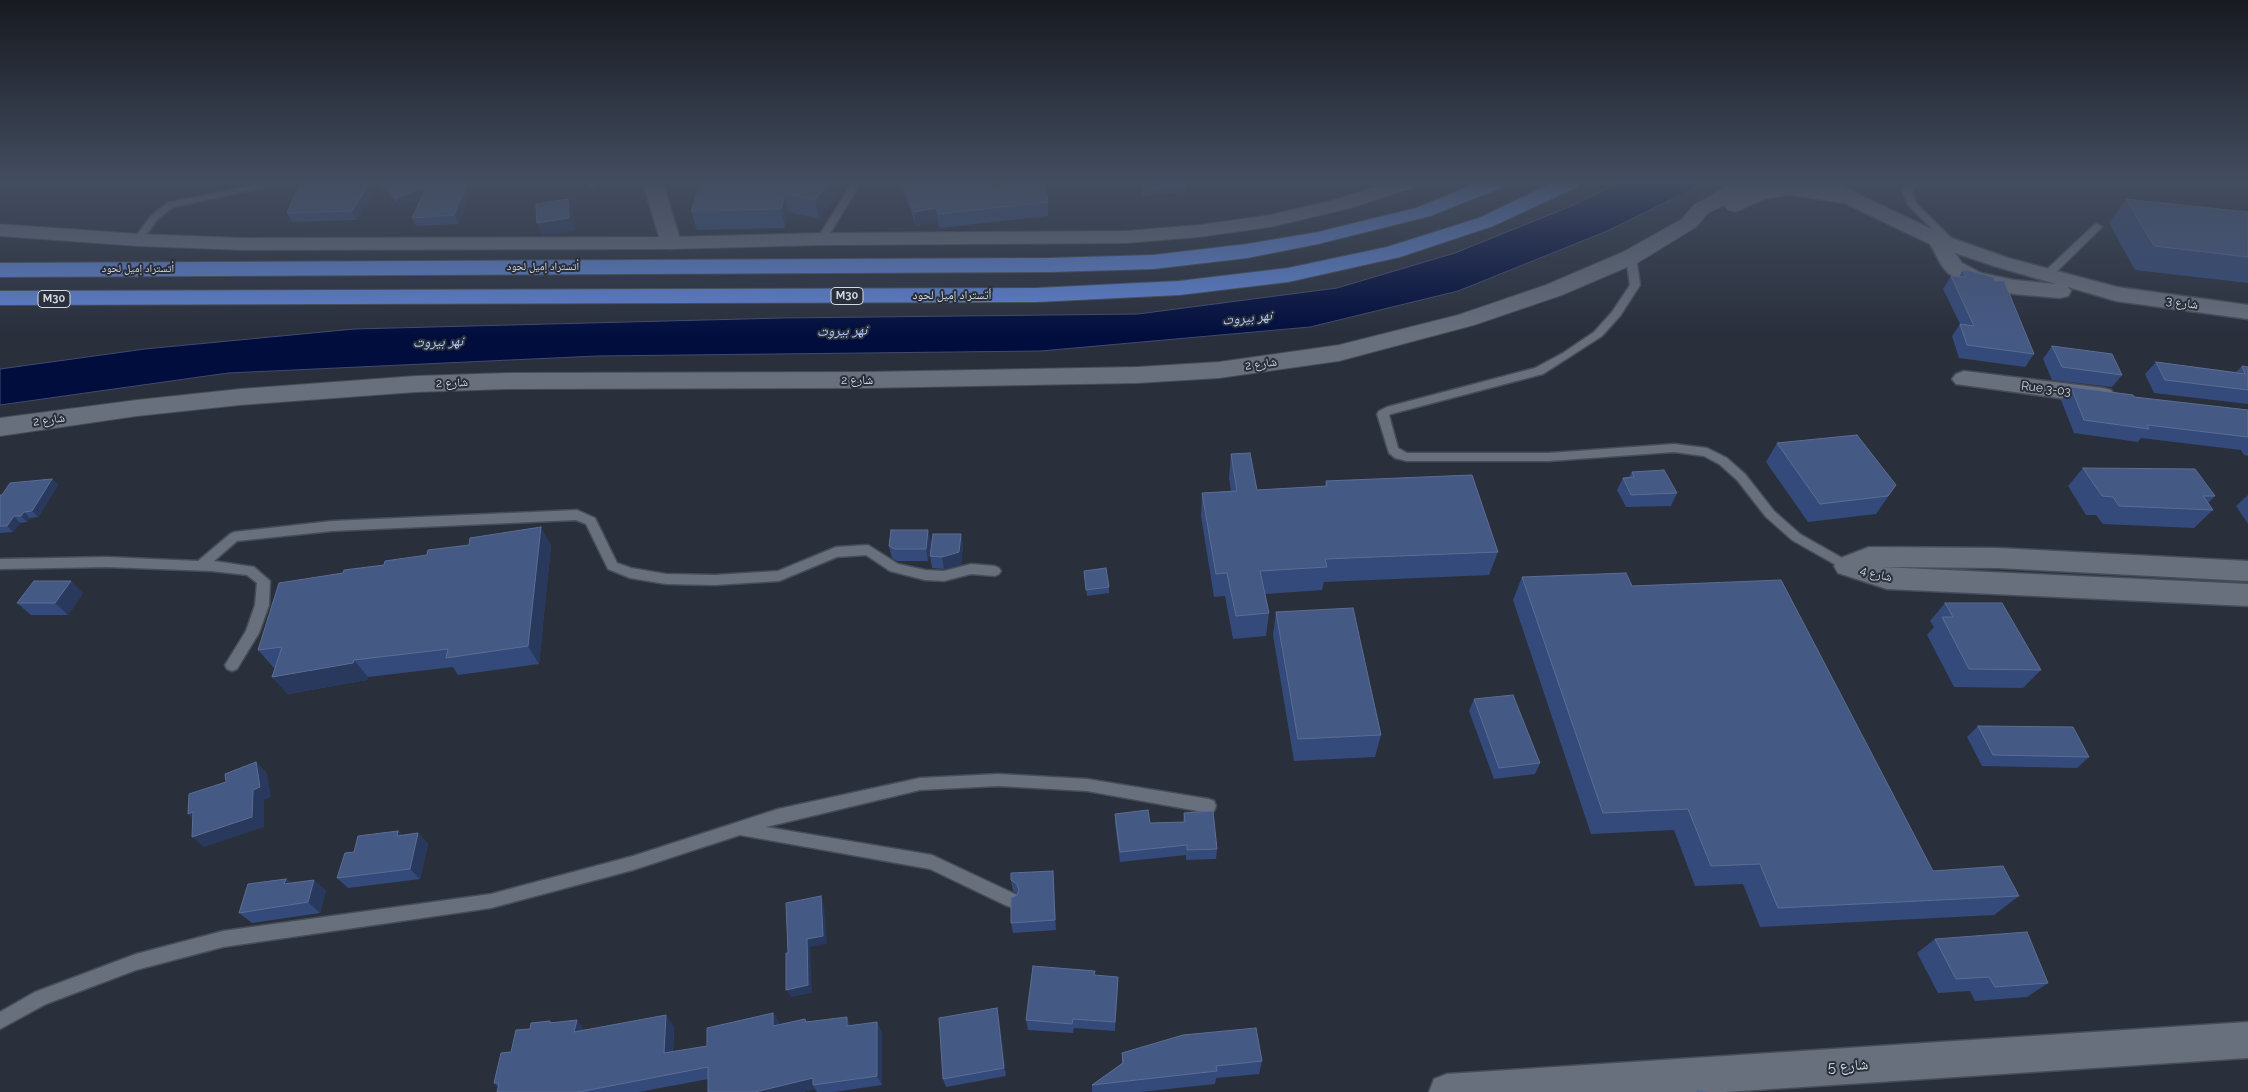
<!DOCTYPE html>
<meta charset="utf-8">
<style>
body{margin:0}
canvas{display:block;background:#292f3b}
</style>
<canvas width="2248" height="1092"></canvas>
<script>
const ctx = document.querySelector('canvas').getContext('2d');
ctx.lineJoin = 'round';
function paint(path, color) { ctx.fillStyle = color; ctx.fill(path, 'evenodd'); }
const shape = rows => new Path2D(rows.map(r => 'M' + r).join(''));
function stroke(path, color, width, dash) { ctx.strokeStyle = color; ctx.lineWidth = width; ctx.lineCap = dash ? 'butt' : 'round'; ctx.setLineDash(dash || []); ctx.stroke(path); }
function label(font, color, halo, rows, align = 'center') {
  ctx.font = font + ' Raleway,"Noto Naskh Arabic",sans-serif'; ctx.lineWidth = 4; ctx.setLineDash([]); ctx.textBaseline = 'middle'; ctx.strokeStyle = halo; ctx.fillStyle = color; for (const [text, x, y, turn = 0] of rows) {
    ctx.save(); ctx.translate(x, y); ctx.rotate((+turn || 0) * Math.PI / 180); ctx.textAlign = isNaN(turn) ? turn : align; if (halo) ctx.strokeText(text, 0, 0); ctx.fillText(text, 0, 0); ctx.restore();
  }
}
const water = shape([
 [1619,183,1705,183,1607,231,1458,291,1310,327,1041,351,597,356,228,373,0,405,0,369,145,349,354,329,783,318,1138,314,1337,288,1455,253,1574,205,1619,183]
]);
const service = shape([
 [264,183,284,183,173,207,157,220,141,242,138,243,133,240,151,216,167,203,264,183],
 [586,183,608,183,591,188,586,183],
 [852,183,861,183,825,241,819,241,817,239,852,183],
 [1907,183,1916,183,1912,192,1916,203,1956,243,1956,247,1950,247,1909,206,1902,192,1907,183],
 [2097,224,2102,227,2100,229,2051,277,2043,277,2043,273,2094,225,2097,224],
 [1631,254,1636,257,1640,285,1620,316,1602,336,1543,374,1391,414,1389,415,1398,448,1407,453,1549,453,1674,444,1707,448,1727,458,1745,474,1774,511,1800,534,1851,563,1853,566,1851,569,1843,569,1792,540,1766,517,1737,480,1719,464,1704,456,1674,452,1549,461,1407,461,1395,458,1389,453,1377,414,1379,411,1387,407,1535,368,1563,353,1594,332,1612,312,1630,285,1626,257,1631,254],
 [577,510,595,518,617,563,631,568,666,574,715,575,778,571,836,547,868,545,898,564,925,570,944,571,971,564,995,566,999,568,1001,571,999,574,995,576,971,574,944,581,925,580,890,571,866,555,837,557,779,581,715,585,666,584,630,578,608,569,586,524,576,520,332,531,237,541,214,561,254,567,270,581,269,605,259,633,237,669,232,671,227,669,225,665,246,631,255,605,257,583,247,575,211,571,107,567,0,569,0,559,107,557,198,561,230,534,234,532,332,521,577,510],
 [998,774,1087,779,1209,799,1214,801,1216,806,1214,811,1209,813,1087,791,998,786,920,790,766,827,932,855,1017,895,1019,900,1017,905,1011,907,1005,905,930,869,740,835,633,870,491,908,223,947,136,970,46,1004,0,1029,0,1012,35,992,136,954,223,931,491,894,633,856,778,809,920,778,998,774]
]);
const minor = shape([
 [643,183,663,183,681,243,678,247,671,249,664,247,661,243,643,183],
 [1809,183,1835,183,1946,236,2008,258,2117,287,2248,305,2248,319,2116,301,2068,287,2071,291,2068,296,2060,298,2014,294,1966,283,1948,273,1942,266,1930,244,1811,187,1809,183],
 [1955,253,1994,266,2056,284,2014,280,1981,273,1962,263,1955,253],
 [1964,371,2103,388,2111,390,2115,396,2111,402,2103,404,1956,384,1952,379,1956,374,1964,371],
 [1869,547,1998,548,2248,561,2248,581,1998,568,1882,567,2248,584,2248,606,1887,589,1838,573,1834,566,1838,559,1869,547],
 [2248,1022,2248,1058,1725,1092,1429,1092,1434,1079,1447,1074,2248,1022]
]);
const tertiary = shape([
 [1386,183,1418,183,1415,187,1351,208,1270,227,1199,237,1126,243,822,245,671,249,244,250,138,246,0,236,0,224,138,234,244,238,671,237,822,233,1126,231,1199,225,1270,215,1338,199,1386,183],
 [1733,183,1759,183,1756,187,1763,183,1794,183,1850,192,1857,194,1860,198,1857,202,1850,204,1790,195,1765,199,1735,212,1728,210,1725,206,1726,204,1708,213,1696,227,1639,262,1562,295,1474,325,1339,361,1219,378,1137,383,866,388,507,389,416,392,240,405,137,416,0,436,0,418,137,400,240,389,416,376,507,373,866,372,1137,367,1219,362,1339,345,1458,315,1546,285,1623,252,1682,219,1694,205,1733,183]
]);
const motorway = shape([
 [1477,183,1506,183,1503,187,1430,216,1318,244,1247,258,1153,269,1050,272,0,277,0,263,1050,258,1153,255,1247,244,1318,232,1416,208,1477,183],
 [1552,183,1580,183,1577,187,1493,226,1400,257,1288,282,1179,295,1036,302,0,305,0,291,1036,288,1179,281,1288,268,1387,247,1479,218,1552,183]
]);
const wall = shape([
 [300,183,475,183,459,224,416,226,412,218,421,198,400,206,379,185,357,220,292,222,287,213],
 [701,183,847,183,819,219,789,212,785,228,697,230,691,211],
 [895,183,988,183,1001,189,1000,183,1044,183,1048,202,1048,216,940,228,938,222,916,226,902,187],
 [1139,183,1185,183,1185,192,1143,196],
 [2126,199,2248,212,2248,283,2135,270,2109,223],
 [1963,270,2034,354,2025,367,1959,358,1952,336,1960,324,1943,289,1951,276,1959,277],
 [2052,346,2122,375,2112,387,2052,380,2043,359],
 [2156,362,2236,372,2242,366,2248,367,2248,404,2154,393,2145,374],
 [2071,387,2134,397,2248,410,2248,456,2244,455,2241,450,2141,438,2138,442,2074,433,2061,400],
 [1777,443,1896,485,1876,514,1808,522,1766,462],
 [1231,454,1257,490,1325,486,1326,481,1498,552,1489,575,1324,582,1322,590,1265,594,1269,613,1266,636,1233,639,1225,596,1214,597,1201,516,1202,493,1231,491,1229,478],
 [2083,468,2215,496,2208,503,2213,510,2194,528,2103,524,2096,515,2086,515,2068,486],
 [1632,472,1677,493,1671,506,1626,507,1617,490,1623,478,1629,477],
 [52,479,58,485,38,517,30,518,27,522,20,523,13,532,0,533,0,495],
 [2248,495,2248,524,2236,506],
 [928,530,931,542,928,561,897,561,892,558,889,546],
 [961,534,963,546,961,565,944,569,932,568,930,556],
 [551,545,539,664,458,675,453,667,368,677,367,680,288,694,272,677,275,667,274,668,258,650],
 [1084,571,1109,587,1109,593,1087,596],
 [1522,577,1632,586,1933,871,2019,896,1994,915,1760,927,1743,884,1695,886,1674,830,1591,834,1513,600],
 [83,593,68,615,31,615,17,603],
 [1945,603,2041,670,2023,688,1954,687,1927,635,1934,627,1930,621],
 [1276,612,1381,735,1375,757,1294,761,1273,635],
 [1474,699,1540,763,1535,774,1494,779,1469,711],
 [1978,726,2089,757,2077,768,1982,766,1967,737],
 [1184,813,1217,849,1216,859,1186,860,1186,855,1120,862,1115,824,1115,814,1150,823,1183,822],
 [398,831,402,835,418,833,428,844,420,879,348,888,337,878,354,852],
 [286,879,291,883,326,890,320,913,252,923,239,913],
 [1011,880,1054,882,1056,930,1013,933,1011,923,1018,894,1013,891],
 [1935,939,2048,983,2027,997,1975,1001,1970,991,1938,993,1917,953],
 [1095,975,1118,986,1115,1031,1074,1028,1073,1033,1028,1030,1026,1020],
 [997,1008,999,1018,1006,1076,946,1087,943,1079],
 [773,1013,779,1023,779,1025,805,1019,807,1022,852,1026,877,1022,882,1033,882,1085,834,1092,817,1092,815,1089,802,1092,708,1092,708,1079,639,1092,497,1092,498,1087,494,1083,511,1052,530,1029,552,1022,586,1030,674,1026,673,1052,707,1046],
 [1122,1053,1262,1061,1259,1074,1216,1078,1215,1084,1140,1092,1092,1092,1092,1085,1122,1063]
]);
const shadedWall = shape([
 [370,183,378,183,379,185,357,220,352,211],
 [467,183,475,183,459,224,454,215],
 [829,183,847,183,819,219,815,200],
 [427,186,431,194,400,206,396,198],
 [785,193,789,212,785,228,781,209],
 [568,199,573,211,574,231,542,235,537,223],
 [936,208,938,222,916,226,914,212],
 [52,479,58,485,38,517,32,511],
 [24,512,30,518,27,522,21,516],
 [14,516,20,523,13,532,7,526],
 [541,527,551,545,539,664,528,646],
 [928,530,931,542,928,561,926,549],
 [961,534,963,546,961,565,944,569,942,557],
 [71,581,83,593,68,615,55,603],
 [354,660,368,677,367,680,288,694,272,677],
 [256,762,267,773,271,797,264,800,264,827,204,847,192,837,253,790],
 [193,812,200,825,188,814],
 [398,831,408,842,397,836],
 [418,833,428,844,420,879,410,869],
 [1053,871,1054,882,1056,930,1055,920],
 [286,879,298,889,284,884],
 [314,880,326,890,320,913,308,902],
 [821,896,824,905,827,944,810,947,812,993,791,997,786,990],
 [1118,977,1118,986,1115,1031,1115,1022],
 [997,1008,999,1018,1006,1076,1004,1068],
 [773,1013,779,1023,780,1037,773,1026],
 [666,1015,674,1026,672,1063,664,1053],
 [847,1017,852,1027,847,1026],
 [577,1020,586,1031,574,1032],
 [877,1022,882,1033,882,1085,877,1076],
 [813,1078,813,1085,815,1089,802,1092,755,1092]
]);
const building = shape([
 [300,183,370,183,352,211,287,213,300,183],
 [382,183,467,183,454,215,412,218,427,186,396,198,382,183],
 [701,183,829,183,815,200,785,193,781,209,691,211,701,183],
 [904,183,988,183,1002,190,1001,183,1044,183,1048,202,938,214,936,208,914,212,904,183],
 [1141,183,1185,183,1185,185,1143,190,1141,183],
 [568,199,569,218,537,223,536,204,568,199],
 [2126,199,2248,212,2248,257,2154,246,2126,199],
 [1963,270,1971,271,1993,277,1995,281,2004,281,2034,354,1967,345,1960,324,1974,326,1951,276,1966,277,1963,270],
 [2052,346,2112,354,2122,375,2062,367,2052,346],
 [2156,362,2245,374,2242,366,2248,367,2248,390,2165,380,2156,362],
 [2071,387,2133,395,2134,397,2248,410,2248,437,2147,425,2149,429,2084,420,2071,387],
 [1857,435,1896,485,1888,496,1820,504,1777,443,1857,435],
 [1250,453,1257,490,1327,486,1326,481,1472,475,1498,552,1325,559,1327,567,1260,571,1269,613,1236,616,1227,573,1216,574,1202,493,1237,491,1231,454,1250,453],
 [2083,468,2195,469,2215,496,2203,496,2213,510,2119,506,2113,497,2102,496,2083,468],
 [1664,470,1677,493,1631,495,1623,478,1634,477,1632,472,1664,470],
 [52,479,32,511,24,512,21,516,14,516,7,526,0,526,0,495,2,495,10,483,52,479],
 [541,527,528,646,446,658,448,649,354,660,353,663,272,677,282,647,258,650,279,583,343,573,344,570,384,565,385,561,427,555,428,550,469,545,470,538,541,527],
 [891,530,928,530,926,549,895,549,889,546,891,530],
 [933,534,961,534,959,552,942,557,930,556,933,534],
 [1106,568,1109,587,1086,590,1084,571,1106,568],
 [1626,573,1632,586,1781,580,1933,871,2003,866,2019,896,1778,908,1760,864,1711,866,1688,809,1603,813,1522,577,1626,573],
 [34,581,71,581,55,603,17,603,34,581],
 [1945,603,2002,603,2041,670,1969,669,1942,617,1953,617,1945,603],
 [1353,608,1381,735,1298,739,1276,612,1353,608],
 [1513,695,1540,763,1499,768,1474,699,1513,695],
 [1978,726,2073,727,2089,757,1993,755,1978,726],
 [256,762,260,787,253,790,252,817,192,837,193,812,188,814,189,794,226,782,225,774,256,762],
 [1148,810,1150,823,1185,822,1184,813,1213,811,1217,849,1187,850,1187,845,1120,852,1115,814,1148,810],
 [398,831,397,836,418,833,410,869,337,878,345,853,354,852,358,836,398,831],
 [1053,871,1055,920,1011,923,1011,898,1017,895,1019,890,1017,884,1011,880,1011,873,1053,871],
 [286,879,284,884,314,880,308,902,239,913,248,884,286,879],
 [821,896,823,936,807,939,808,985,786,990,786,953,788,953,786,903,821,896],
 [2027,932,2048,983,1995,987,1989,977,1956,979,1935,939,2027,932],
 [1033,966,1095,971,1094,975,1118,977,1115,1022,1073,1019,1072,1024,1026,1020,1033,966],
 [997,1008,1004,1068,943,1079,939,1018,997,1008],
 [773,1013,773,1026,805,1019,806,1022,847,1017,847,1026,877,1022,877,1076,813,1085,813,1078,755,1092,708,1092,708,1067,579,1092,497,1092,499,1083,494,1083,501,1053,511,1052,516,1030,530,1029,531,1023,550,1021,550,1023,577,1020,574,1032,666,1015,664,1053,707,1046,707,1028,773,1013],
 [1256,1028,1262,1061,1216,1066,1217,1071,1092,1085,1123,1063,1122,1053,1183,1035,1256,1028],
 [1696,1090,1708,1092,1697,1092,1696,1090]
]);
const farStreetnames = [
 ["أتستراد إميل لحود",543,267],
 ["أتستراد إميل لحود",138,269]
];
const shields = [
 [847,296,32],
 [54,299,32]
];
const shieldNames = [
 ["M30",847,296],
 ["M30",54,299]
];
const streetNames = [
 ["أتستراد إميل لحود",952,295],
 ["شارع 3",2182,303,8],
 ["شارع 2",1261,364,-8],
 ["شارع 2",857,380],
 ["شارع 2",452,383,-2],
 ["Rue 3-03",2046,389,7],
 ["شارع 2",49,420,-8],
 ["شارع 4",1876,574,14]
];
const waterNames = [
 ["نهر بيروت",1247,318,-6],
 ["نهر بيروت",842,331,-2],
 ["نهر بيروت",438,342,-2]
];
const nearStreetnames = [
 ["شارع 5",1848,1066,-4]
];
paint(water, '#010d3d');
stroke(water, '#404a6e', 1);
stroke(service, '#474d57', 3);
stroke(minor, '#474d57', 3);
stroke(tertiary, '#474d57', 2);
stroke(motorway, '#474d57', 2);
paint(service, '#686f7d');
paint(minor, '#686f7d');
paint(tertiary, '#686f7d');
paint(motorway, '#5e83d4');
paint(wall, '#344a7b');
paint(shadedWall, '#28395d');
paint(building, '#455985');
stroke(building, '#5b6d93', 1);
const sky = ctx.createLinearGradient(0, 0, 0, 336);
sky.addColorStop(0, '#171a20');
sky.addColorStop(0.54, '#434d60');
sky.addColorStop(1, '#434d6000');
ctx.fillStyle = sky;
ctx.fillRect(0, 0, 2248, 336);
label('11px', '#d3d7df', '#292f3b', farStreetnames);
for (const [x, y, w] of shields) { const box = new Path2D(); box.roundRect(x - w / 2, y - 8.5, w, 17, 4); ctx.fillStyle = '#292f3b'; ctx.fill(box); stroke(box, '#d3d7df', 1); }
label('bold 11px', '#d3d7df', null, shieldNames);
label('12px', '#d3d7df', '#292f3b', streetNames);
label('italic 14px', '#b4ccfe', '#292f3b', waterNames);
label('15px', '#d3d7df', '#292f3b', nearStreetnames);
</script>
